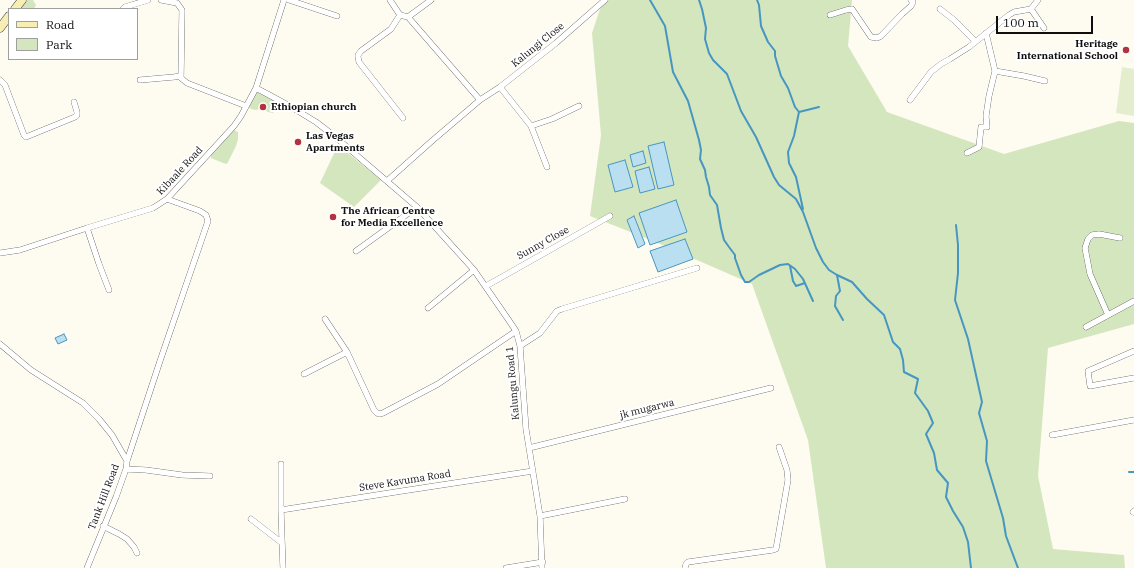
<!DOCTYPE html>
<style>
body{margin:0}
#map{position:relative;width:1134px;height:568px;overflow:hidden;background:#fefbf1;font-family:"IBM Plex Serif",serif}
canvas{display:block}
.legend{position:absolute;left:8px;top:8px;width:130px;height:52px;box-sizing:border-box;background:#fff;border:1px solid #9f9f9f;margin:0;padding:5px 7px;list-style:none;font-size:12px;color:#0e0e0e}
.legend li{display:flex;align-items:center;gap:8px;height:20px}
.legend b{width:20px;border:1px solid #9f9f9f}
.scale{position:absolute;left:996px;top:16px;width:97px;height:18px;box-sizing:border-box;border:2px solid #0e0e0e;border-top:0;padding-left:5px;font-size:12px;line-height:14px;white-space:nowrap;color:#0e0e0e;-webkit-text-stroke:3px #fff;paint-order:stroke}
</style>
<div id="map">
<canvas width="1134" height="568"></canvas>
<ul class="legend">
<li><b style="height:5px;background:#f8edb2"></b>Road</li>
<li><b style="height:11px;background:#d4e6bd"></b>Park</li>
</ul>
<div class="scale">100 m</div>
</div>
<script>
const ctx = document.querySelector('canvas').getContext('2d');
ctx.lineJoin = 'round';
function paint(path, color) { ctx.fillStyle = color; ctx.fill(path, 'evenodd'); }
const shape = rows => new Path2D(rows.map(r => 'M' + r).join(''));
function stroke(path, color, width, dash) { ctx.strokeStyle = color; ctx.lineWidth = width; ctx.lineCap = dash ? 'butt' : 'round'; ctx.setLineDash(dash || []); ctx.stroke(path); }
function label(font, color, halo, rows, align = 'center') {
  ctx.font = font + ' "IBM Plex Serif",serif'; ctx.lineWidth = 4; ctx.setLineDash([]); ctx.textBaseline = 'middle'; ctx.strokeStyle = halo; ctx.fillStyle = color; for (const [text, x, y, turn = 0] of rows) {
    ctx.save(); ctx.translate(x, y); ctx.rotate((+turn || 0) * Math.PI / 180); ctx.textAlign = isNaN(turn) ? turn : align; if (halo) ctx.strokeText(text, 0, 0); ctx.fillText(text, 0, 0); ctx.restore();
  }
}
const green = shape([
 [24,0,33,0,36,5,34,9,17,9],
 [603,0,852,0,848,46,887,112,1004,154,1119,121,1134,123,1134,324,1048,348,1038,476,1053,549,1124,555,1125,568,826,568,808,440,752,284,651,240,590,216,601,135,592,33],
 [256,92,262,94,279,103,273,113,268,112,262,108,256,110,251,109,248,106],
 [234,130,238,132,238,139,236,146,227,164,223,163,211,158,211,154],
 [338,145,381,180,354,207,320,183]
]);
const pitch = shape([
 [1122,67,1134,69,1134,116,1116,113]
]);
const water = shape([
 [664,142,674,185,658,189,648,146,664,142],
 [643,151,646,163,633,167,630,155,643,151],
 [625,160,633,187,615,192,608,165,625,160],
 [649,167,655,189,640,193,635,171,649,167],
 [676,200,687,232,650,245,639,213,676,200],
 [634,216,645,244,638,248,627,220,634,216],
 [685,239,693,259,658,272,650,251,685,239],
 [64,334,67,340,58,344,55,338,64,334]
]);
const stream = shape([
 [650,0,665,26,673,72,688,101,699,140,701,150,700,159,705,170,706,177,709,187,710,195,717,205,721,228,724,240,729,247,735,255,735,258,741,275,745,282,749,282,759,275,780,265,788,264,795,269,803,279,813,301],
 [699,0,702,9,706,28,705,39,709,53,713,60,727,74,741,111,756,137,774,177,779,185,796,199,803,212,816,248,823,262,829,270,837,275,840,291,836,296,835,306,843,320],
 [757,0,759,5,761,26,768,42,775,51,775,56,781,76,788,88,795,107,799,112],
 [799,112,794,136,788,152,789,163,796,177,803,209],
 [799,112,819,107],
 [956,225,958,245,958,273,955,300,968,339,982,402,979,413,987,441,986,461,1003,518,1006,536,1018,568],
 [790,266,793,281,796,286,805,283],
 [837,275,852,282,867,299,884,315,893,342,900,349,903,360,904,372,918,379,915,393,928,411,933,423,926,434,934,453,937,470,948,483,946,497,953,511,963,527,968,542,971,568],
 [1129,472,1134,472]
]);
const street = shape([
 [161,0,177,3,182,10,181,78,187,83,246,106],
 [289,0,337,16],
 [390,0,400,15,408,17,480,100],
 [123,9,125,7,148,0],
 [940,9,954,20,975,41],
 [1031,9,1044,28],
 [400,15,391,29,361,51,358,55,358,57,359,62,403,118],
 [830,15,846,10,852,9,871,37,877,38,881,36,902,14,911,6,913,2,911,0],
 [408,17,431,0],
 [986,33,995,71,1024,76,1045,81],
 [0,80,5,85,24,135,26,137,75,117,77,115,77,112,74,102],
 [140,80,174,77,180,76],
 [500,87,531,126,547,167],
 [256,88,273,97,293,108,316,122,333,135,417,207,474,270,510,322,516,331,520,346,526,429,540,516,542,568],
 [910,100,931,72,941,64,950,59,969,47,1009,15,1014,12,1031,9,1038,0],
 [531,126,552,119,579,106],
 [967,153,979,147,981,127,987,127,986,116,989,96,995,71],
 [387,181,433,140,480,100,500,87,556,43,605,0],
 [87,228,99,264,109,290],
 [356,251,417,207],
 [0,253,20,250,87,228,153,208,167,199,234,126,241,116,256,88,284,0],
 [486,286,610,216],
 [428,308,474,270],
 [1108,315,1090,274,1085,248,1088,239,1092,235,1099,234,1120,238],
 [325,319,347,352,374,410,377,413,379,414,383,413,438,384,516,331],
 [1086,327,1134,301],
 [0,344,31,370,83,403,99,419,112,435,127,461],
 [520,346,540,333,557,311,562,309,697,268],
 [1134,351,1088,371,1090,386,1134,378],
 [304,374,347,352],
 [1052,435,1134,420],
 [529,448,771,388],
 [281,464,281,510,283,568],
 [126,469,146,470,182,475,210,476],
 [281,510,402,491,533,471],
 [1133,512,1134,511],
 [540,516,625,499],
 [251,519,282,543],
 [103,526,119,534,127,539,134,547,137,553],
 [87,568,116,497,126,469,127,461,160,361,208,221,206,215,200,211,167,199],
 [506,568,543,562],
 [685,568,686,564,688,562,773,550,776,549,788,480,787,470,779,447]
]);
const secondary = shape([
 [15,9,22,0],
 [0,28,9,16]
]);
const markers = [
 [1126,50,4,"#b3323e"],
 [263,107,4,"#b3323e"],
 [298,142,4,"#b3323e"],
 [333,217,4,"#b3323e"]
];
const poiNames = [
 ["Heritage",1118,44,"right"],
 ["International School",1118,56,"right"],
 ["Ethiopian church",271,107],
 ["Las Vegas",306,136],
 ["Apartments",306,148],
 ["The African Centre",341,211],
 ["for Media Excellence",341,223]
];
const streetNames = [
 ["Kalungi Close",538,45,-39],
 ["Kibaale Road",180,171,-47],
 ["Sunny Close",543,243,-29],
 ["Kalungu Road 1",513,383,-95],
 ["jk mugarwa",647,409,-14],
 ["Steve Kavuma Road",405,481,-9],
 ["Tank Hill Road",104,497,-69]
];
paint(green, '#d4e6bd');
paint(pitch, '#e4eece');
paint(water, '#badff1');
stroke(water, '#4796c2', 1);
stroke(stream, '#4796c2', 2);
stroke(street, '#414141', 6);
stroke(secondary, '#303030', 9);
stroke(street, '#fff', 5.5);
stroke(secondary, '#f8edb2', 8);
for (const [x, y, r, color] of markers) { const dot = new Path2D(); dot.arc(x, y, r, 0, 2 * Math.PI); ctx.fillStyle = color; ctx.fill(dot); stroke(dot, '#fff', 1.5); }
label('bold 10px', '#0e0e0e', '#fff', poiNames, 'left');
label('10px', '#0e0e0e', '#fff', streetNames);
</script>
